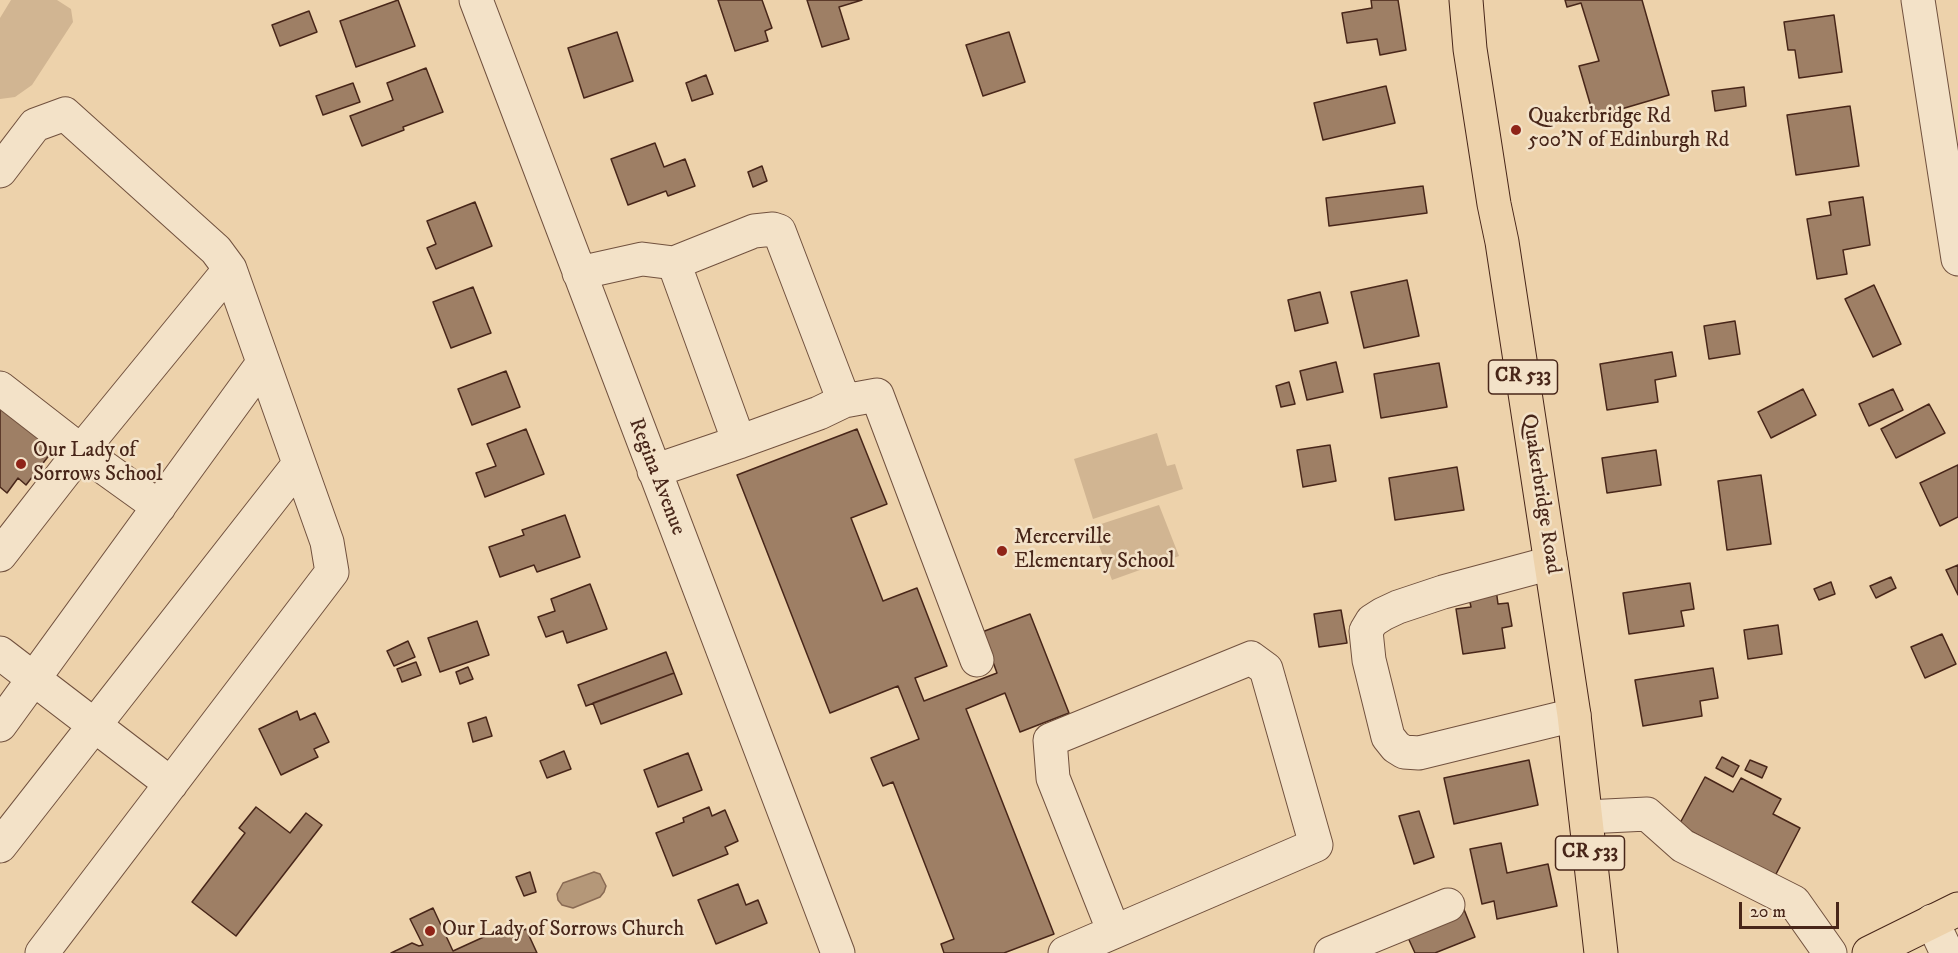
<!DOCTYPE html>
<style>
body{margin:0}
#map{position:relative;width:1958px;height:953px;overflow:hidden;background:#edd2ab;font-family:"IM FELL DW Pica",serif}
canvas{display:block}
.scale{position:absolute;left:1739px;top:902px;width:100px;height:27px;box-sizing:border-box;border:3px solid #482619;border-top:0;padding-left:8px;font-size:18px;line-height:21px;white-space:nowrap;color:#482619;-webkit-text-stroke:4px #f3e2c8;paint-order:stroke}
</style>
<div id="map">
<canvas width="1958" height="953"></canvas>
<div class="scale">20 m</div>
</div>
<script>
const ctx = document.querySelector('canvas').getContext('2d');
ctx.lineJoin = 'round';
function paint(path, color) { ctx.fillStyle = color; ctx.fill(path, 'evenodd'); }
const shape = rows => new Path2D(rows.map(r => 'M' + r).join(''));
function stroke(path, color, width, dash) { ctx.strokeStyle = color; ctx.lineWidth = width; ctx.lineCap = dash ? 'butt' : 'round'; ctx.setLineDash(dash || []); ctx.stroke(path); }
function label(font, color, halo, rows, align = 'center') {
  ctx.font = font + ' "IM FELL DW Pica",serif'; ctx.lineWidth = 5; ctx.setLineDash([]); ctx.textBaseline = 'middle'; ctx.strokeStyle = halo; ctx.fillStyle = color; for (const [text, x, y, turn = 0] of rows) {
    ctx.save(); ctx.translate(x, y); ctx.rotate((+turn || 0) * Math.PI / 180); ctx.textAlign = isNaN(turn) ? turn : align; if (halo) ctx.strokeText(text, 0, 0); ctx.fillText(text, 0, 0); ctx.restore();
  }
}
const green = shape([
 [11,0,57,0,71,9,73,22,32,85,15,97,0,99,0,18],
 [1157,433,1167,466,1175,464,1183,489,1093,519,1074,459],
 [1159,505,1179,556,1112,580,1092,527]
]);
const water = shape([
 [594,872,600,874,606,886,604,892,600,897,573,908,562,905,558,900,557,894,563,883,594,872]
]);
const building = shape([
 [398,0,415,46,356,67,340,21,398,0],
 [718,0,762,0,772,28,765,31,768,41,735,51,718,0],
 [807,0,862,0,839,7,849,39,822,47,807,0],
 [1371,0,1398,0,1406,50,1380,55,1377,39,1347,43,1342,13,1372,8,1371,0],
 [1565,0,1642,0,1669,95,1594,117,1579,66,1599,61,1581,3,1567,7,1565,0],
 [309,11,317,32,280,46,272,25,309,11],
 [1834,15,1842,72,1799,78,1795,50,1788,50,1784,22,1834,15],
 [617,32,633,81,584,98,568,48,617,32],
 [1009,32,1025,82,983,96,966,45,1009,32],
 [426,68,443,112,403,127,404,130,362,146,350,116,393,100,387,83,426,68],
 [706,75,713,94,692,101,686,83,706,75],
 [353,83,360,102,323,115,316,96,353,83],
 [1386,86,1395,123,1323,140,1314,103,1386,86],
 [1744,87,1746,106,1715,111,1712,91,1744,87],
 [1850,106,1859,166,1796,175,1787,115,1850,106],
 [655,143,664,167,685,159,695,186,668,196,666,191,628,205,611,159,655,143],
 [762,166,767,181,753,187,748,172,762,166],
 [1423,186,1427,213,1329,226,1326,198,1423,186],
 [1863,197,1870,245,1843,250,1847,274,1817,279,1807,219,1831,215,1829,202,1863,197],
 [475,202,492,246,436,269,427,248,436,244,427,221,475,202],
 [1407,280,1419,336,1364,348,1351,292,1407,280],
 [1874,285,1901,344,1873,357,1845,299,1874,285],
 [473,287,491,333,451,348,433,302,473,287],
 [1320,292,1328,323,1295,331,1288,300,1320,292],
 [1735,321,1740,354,1709,359,1704,326,1735,321],
 [1672,352,1676,376,1655,380,1658,402,1607,410,1600,364,1672,352],
 [1336,362,1343,392,1307,400,1300,371,1336,362],
 [1439,363,1447,407,1381,418,1374,374,1439,363],
 [506,371,520,407,472,425,458,389,506,371],
 [1289,382,1295,404,1281,407,1276,386,1289,382],
 [1803,389,1816,415,1771,438,1758,412,1803,389],
 [1893,389,1903,410,1869,426,1859,404,1893,389],
 [1929,404,1945,433,1896,458,1881,429,1929,404],
 [0,408,54,449,26,485,18,478,7,493,0,487,0,408],
 [526,429,544,474,485,497,476,473,496,466,487,444,526,429],
 [857,429,887,504,851,518,883,601,917,588,947,666,915,678,924,701,997,673,982,632,1030,614,1069,713,1020,732,1005,693,966,709,1054,934,1004,953,944,953,941,944,954,939,893,782,883,786,871,758,919,739,898,686,830,713,737,475,857,429],
 [1330,445,1336,481,1303,487,1297,450,1330,445],
 [1656,450,1661,485,1607,493,1602,458,1656,450],
 [1958,465,1958,517,1940,526,1920,483,1958,465],
 [1457,467,1464,510,1395,520,1389,478,1457,467],
 [1761,475,1771,544,1727,550,1718,481,1761,475],
 [565,515,580,557,537,572,534,565,500,577,489,547,524,535,522,530,565,515],
 [1958,565,1958,595,1946,570,1958,565],
 [1891,577,1896,588,1876,598,1870,586,1891,577],
 [1831,582,1835,594,1819,600,1814,589,1831,582],
 [1690,583,1694,609,1681,611,1684,626,1629,634,1623,593,1690,583],
 [590,584,607,629,567,643,563,631,546,637,538,617,555,611,551,599,590,584],
 [1496,589,1498,604,1508,603,1512,626,1502,628,1505,648,1463,654,1456,609,1471,607,1468,593,1496,589],
 [1341,610,1347,643,1319,647,1314,614,1341,610],
 [477,621,489,655,440,672,428,638,477,621],
 [1778,625,1782,654,1748,659,1744,630,1778,625],
 [1942,634,1956,664,1925,678,1911,647,1942,634],
 [408,641,415,657,394,666,387,651,408,641],
 [666,652,674,673,586,706,578,685,666,652],
 [416,662,421,675,402,682,397,669,416,662],
 [468,667,473,679,460,684,456,672,468,667],
 [1713,668,1718,698,1700,701,1702,716,1643,726,1635,680,1713,668],
 [674,673,682,694,601,724,593,703,674,673],
 [297,711,300,720,315,713,329,742,314,749,318,757,281,775,259,729,297,711],
 [486,717,492,736,473,742,468,723,486,717],
 [564,751,571,769,547,778,540,761,564,751],
 [688,753,702,790,658,807,644,770,688,753],
 [1722,757,1739,766,1733,777,1716,768,1722,757],
 [1529,760,1538,805,1454,824,1444,778,1529,760],
 [1750,760,1767,767,1762,778,1745,770,1750,760],
 [1705,777,1733,792,1741,778,1781,799,1773,814,1800,828,1775,876,1679,825,1705,777],
 [256,807,290,833,306,813,322,825,236,936,192,902,245,833,239,828,256,807],
 [709,807,712,816,725,810,738,841,725,847,728,854,673,876,656,833,684,822,683,818,709,807],
 [1419,811,1434,857,1414,864,1399,816,1419,811],
 [1501,843,1507,873,1548,864,1557,906,1497,919,1494,901,1482,904,1470,849,1501,843],
 [530,872,536,892,524,896,516,877,530,872],
 [738,884,746,905,758,900,767,923,716,944,698,900,738,884],
 [1463,907,1475,937,1435,953,1415,953,1405,931,1463,907],
 [433,908,453,951,510,925,514,934,526,929,537,953,391,953,412,943,419,946,423,945,410,919,433,908]
]);
const minor = shape([
 [476,0,838,953],
 [1918,0,1958,259],
 [0,171,35,125,65,114,216,250,230,269,327,542,332,572,42,953],
 [579,273,642,259,674,263,739,442],
 [0,388,81,451,0,555],
 [844,401,877,395,977,660],
 [654,471,739,442,819,413,844,401,779,231,773,229,754,231,674,263],
 [159,507,81,451,230,269],
 [1551,563,1443,592,1398,607,1383,614,1372,621,1366,631,1369,660,1388,737,1396,747,1404,752,1419,753,1574,715],
 [0,653,171,784],
 [0,725,263,363],
 [1586,817,1647,814,1683,846,1794,902,1830,953],
 [0,846,299,464],
 [1932,921,1947,953],
 [1065,953,1316,845,1266,669,1251,658,1050,740,1053,778,1114,932],
 [1331,953,1448,905]
]);
const major = shape([
 [1466,0,1470,49,1494,204,1502,242,1574,715,1601,953],
 [1869,953,1958,909]
]);
const markers = [
 [1516,130,6,"#8f2418"],
 [21,464,6,"#8f2418"],
 [1002,551,6,"#8f2418"],
 [430,931,6,"#8f2418"]
];
const shields = [
 [1523,377,69],
 [1590,853,69]
];
const shieldNames = [
 ["CR 533",1523,377],
 ["CR 533",1590,853]
];
const poiNames = [
 ["Quakerbridge Rd",1528,118],
 ["500'N of Edinburgh Rd",1528,142],
 ["Our Lady of",33,452],
 ["Sorrows School",33,476],
 ["Mercerville",1014,539],
 ["Elementary School",1014,563],
 ["Our Lady of Sorrows Church",442,931]
];
const streetNames = [
 ["Regina Avenue",656,477,69],
 ["Quakerbridge Road",1540,494,81]
];
paint(green, '#d1b592');
paint(water, '#b59879');
stroke(water, '#896a53', 1.5);
paint(building, '#9e7f65');
stroke(building, '#482619', 1.5);
stroke(minor, '#71513e', 35);
stroke(major, '#482619', 35);
stroke(minor, '#f3e2c8', 33);
stroke(major, '#edd2ab', 33);
for (const [x, y, r, color] of markers) { const dot = new Path2D(); dot.arc(x, y, r, 0, 2 * Math.PI); ctx.fillStyle = color; ctx.fill(dot); stroke(dot, '#f3e2c8', 2); }
for (const [x, y, w] of shields) { const box = new Path2D(); box.roundRect(x - w / 2, y - 17, w, 34, 4.5); ctx.fillStyle = '#f3e2c8'; ctx.fill(box); stroke(box, '#482619', 1.5); }
label('bold 20px', '#482619', null, shieldNames);
label('21px', '#482619', '#f3e2c8', poiNames, 'left');
label('21px', '#482619', '#f3e2c8', streetNames);
</script>
